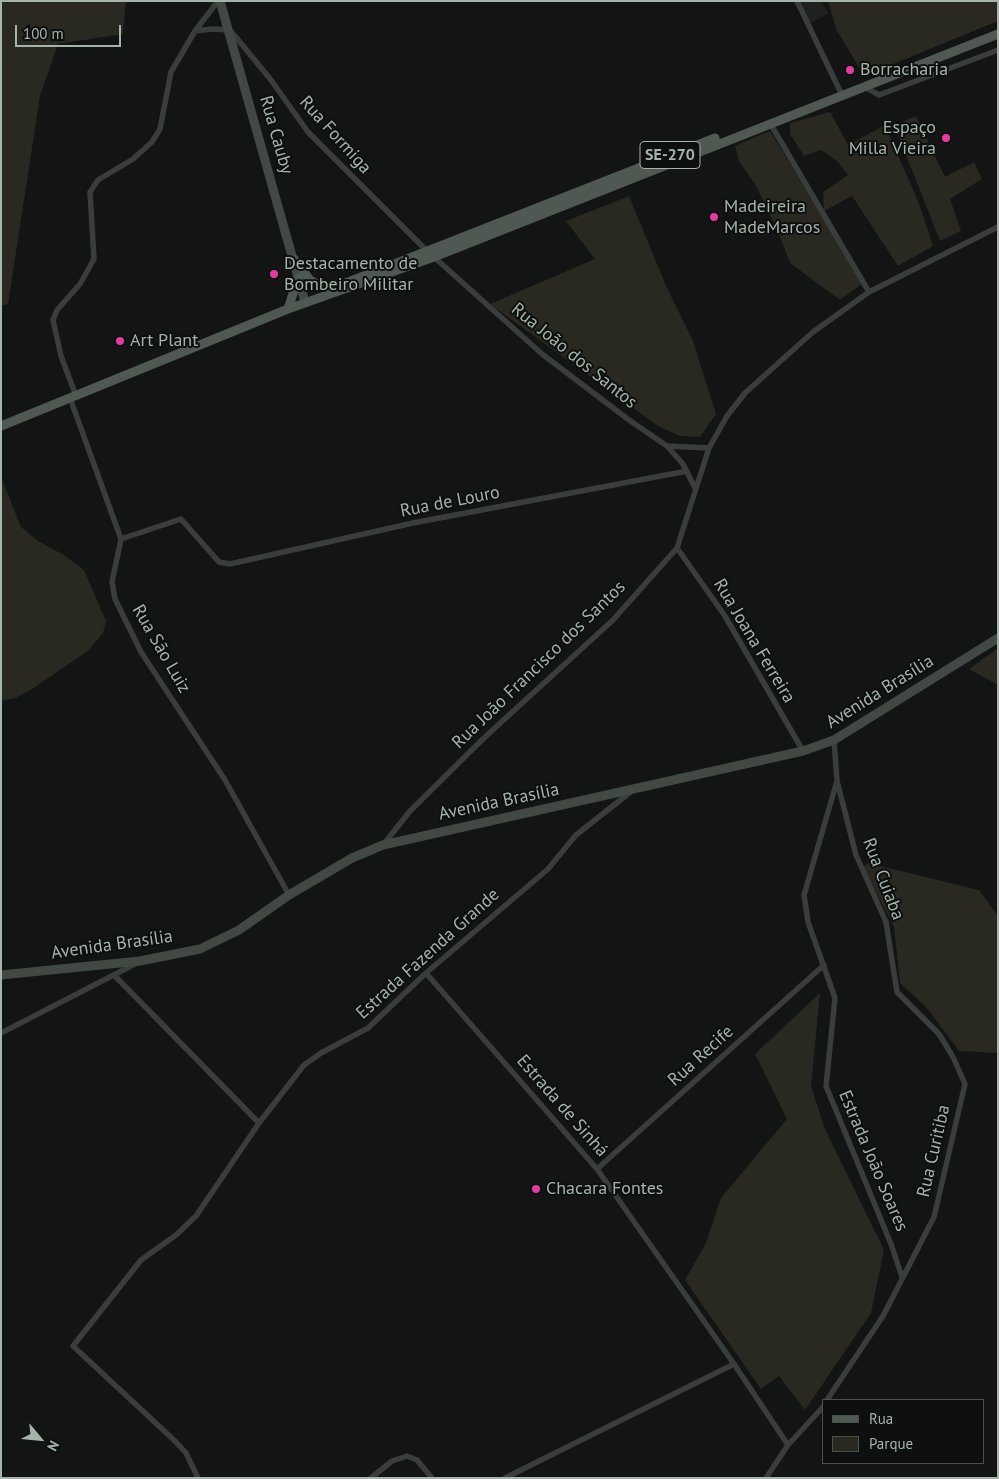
<!DOCTYPE html>
<meta charset="utf-8">
<style>
body{margin:0}
#map{position:relative;width:999px;height:1479px;overflow:hidden;background:#131414;font-family:"PT Sans",sans-serif}
canvas{display:block}
.frame{position:absolute;inset:0;border:2px solid #a5b4ab;pointer-events:none}
.legend{position:absolute;left:822px;top:1399px;width:162px;height:65px;box-sizing:border-box;background:#0e0f0f;border:1px solid #4a514d;margin:0;padding:6px 9px;list-style:none;font-size:15px;color:#a5b4ab}
.legend li{display:flex;align-items:center;gap:10px;height:25px}
.legend b{width:25px;border:1px solid #4a514d}
.north{position:absolute;left:15px;top:1414px;width:50px;height:50px;-webkit-text-stroke:4px #0e0f0f;paint-order:stroke;rotate:118deg;font-size:14px;font-weight:700;line-height:20px;text-align:center;color:#a5b4ab}
.north::after{content:'';display:block;margin:auto;width:18px;height:22px;background:#a5b4ab;clip-path:polygon(50% 0,100% 100%,50% 72%,0 100%)}
.scale{position:absolute;left:15px;top:25px;width:106px;height:22px;box-sizing:border-box;border:2px solid #a5b4ab;border-top:0;padding-left:6px;font-size:15px;line-height:18px;white-space:nowrap;color:#a5b4ab;-webkit-text-stroke:4px #0e0f0f;paint-order:stroke}
</style>
<div id="map">
<canvas width="999" height="1479"></canvas>
<div class="frame"></div>
<ul class="legend">
<li><b style="height:6px;background:#505854"></b>Rua</li>
<li><b style="height:14px;background:#292821"></b>Parque</li>
</ul>
<div class="north">N</div>
<div class="scale">100 m</div>
</div>
<script>
const ctx = document.querySelector('canvas').getContext('2d');
ctx.lineJoin = 'round';
function paint(path, color) { ctx.fillStyle = color; ctx.fill(path, 'evenodd'); }
const shape = rows => new Path2D(rows.map(r => 'M' + r).join(''));
function stroke(path, color, width, dash) { ctx.strokeStyle = color; ctx.lineWidth = width; ctx.lineCap = dash ? 'butt' : 'round'; ctx.setLineDash(dash || []); ctx.stroke(path); }
function label(font, color, halo, rows, align = 'center') {
  ctx.font = font + ' "PT Sans",sans-serif'; ctx.lineWidth = 4; ctx.setLineDash([]); ctx.textBaseline = 'middle'; ctx.strokeStyle = halo; ctx.fillStyle = color; for (const [text, x, y, turn = 0] of rows) {
    ctx.save(); ctx.translate(x, y); ctx.rotate((+turn || 0) * Math.PI / 180); ctx.textAlign = isNaN(turn) ? turn : align; if (halo) ctx.strokeText(text, 0, 0); ctx.fillText(text, 0, 0); ctx.restore();
  }
}
const built = shape([
 [799,1,821,1,829,14,810,23]
]);
const green = shape([
 [1,1,126,1,123,34,58,44,40,96,8,304,1,306],
 [828,1,998,1,998,21,864,76,836,29],
 [830,112,848,145,885,125,920,206,933,246,898,266,852,196,824,211,823,192,848,175,837,161,821,150,804,156,790,134,790,123],
 [916,116,945,177,974,162,982,179,950,199,961,231,940,241,894,125],
 [770,131,863,283,840,300,790,263,777,229,756,186,739,161,735,146],
 [629,196,667,288,693,341,716,414,700,437,680,436,658,426,490,304,595,259,566,221],
 [1,477,21,527,38,541,64,555,84,570,106,621,103,633,89,650,31,690,15,698,1,701],
 [998,648,998,685,969,669],
 [868,863,979,890,998,916,998,1053,959,1051,926,1007,900,983,894,927,863,867],
 [820,993,811,1086,825,1129,884,1250,871,1313,805,1410,779,1376,761,1389,685,1280,706,1243,721,1198,787,1119,755,1054]
]);
const street = shape([
 [797,1,840,91],
 [195,31,218,1],
 [865,87,879,95,998,50],
 [770,123,869,292],
 [434,257,542,354,629,420,667,446,709,448],
 [76,396,61,356,53,320,57,310,80,284,94,259,90,192,98,180,133,159,152,142,160,129,171,72,195,31,212,29,230,30,271,80,308,132,427,251],
 [70,398,121,539,112,582,115,599,141,652,225,780,289,895],
 [667,446,683,464,695,488],
 [121,539,181,519,219,562,230,564,413,523,687,471],
 [677,548,725,616,803,751],
 [834,740,837,781,804,895,808,922,835,998,826,1086,891,1244,902,1277],
 [383,845,410,811,485,737,613,620,677,548,709,448,727,416,745,393,813,332,869,292,998,227],
 [426,973,597,1169,734,1364,788,1445],
 [114,975,259,1123],
 [1,1033,135,964],
 [597,1169,824,965],
 [827,1400,883,1316,934,1217,965,1084,953,1057,939,1034,897,992,886,922,856,855,837,781],
 [198,1478,186,1453,175,1441,73,1346,141,1260,176,1235,196,1216,259,1123,304,1065,321,1053,368,1028,426,973,548,869,576,835,633,790],
 [371,1478,392,1461,407,1456,417,1460,432,1478],
 [505,1478,734,1364],
 [766,1478,788,1445,823,1407]
]);
const secondary = shape([
 [220,1,305,302],
 [1,975,140,961,200,949,239,930,289,895,352,858,383,845,803,751,834,740,998,638]
]);
const primary = shape([
 [294,259,310,280,321,286,335,287],
 [346,283,715,138],
 [288,309,298,278],
 [1,426,288,309,434,257,998,34]
]);
const markers = [
 [850,70,5,"#e53aa0"],
 [946,138,5,"#e53aa0"],
 [714,217,5,"#e53aa0"],
 [274,274,5,"#e53aa0"],
 [120,341,5,"#e53aa0"],
 [536,1189,5,"#e53aa0"]
];
const shields = [
 [670,155,60]
];
const shieldNames = [
 ["SE-270",670,155]
];
const poiNames = [
 ["Borracharia",860,70],
 ["Espaço",936,128,"right"],
 ["Milla Vieira",936,149,"right"],
 ["Madeireira",724,207],
 ["MadeMarcos",724,228],
 ["Destacamento de",284,264],
 ["Bombeiro Militar",284,285],
 ["Art Plant",130,341],
 ["Chacara Fontes",546,1189]
];
const streetNames = [
 ["Rua Cauby",276,135,74],
 ["Rua Formiga",335,135,48],
 ["Rua João dos Santos",574,356,39],
 ["Rua de Louro",450,502,-11],
 ["Rua Joana Ferreira",754,641,59],
 ["Rua São Luiz",161,649,60],
 ["Rua João Francisco dos Santos",539,665,-44],
 ["Avenida Brasília",880,692,-32],
 ["Avenida Brasília",499,802,-12],
 ["Rua Cuiaba",883,879,69],
 ["Avenida Brasília",112,945,-8],
 ["Estrada Fazenda Grande",428,954,-42],
 ["Rua Recife",701,1056,-42],
 ["Estrada de Sinhá",562,1106,49],
 ["Rua Curitiba",934,1151,-77],
 ["Estrada João Soares",873,1161,67]
];
paint(built, '#1f2120');
paint(green, '#292821');
stroke(street, '#393e3c', 5.5);
stroke(secondary, '#424945', 9);
stroke(primary, '#505854', 9);
for (const [x, y, r, color] of markers) { const dot = new Path2D(); dot.arc(x, y, r, 0, 2 * Math.PI); ctx.fillStyle = color; ctx.fill(dot); stroke(dot, '#0e0f0f', 2); }
for (const [x, y, w] of shields) { const box = new Path2D(); box.roundRect(x - w / 2, y - 13.5, w, 27, 4); ctx.fillStyle = '#0e0f0f'; ctx.fill(box); stroke(box, '#a5b4ab', 1); }
label('bold 16px', '#a5b4ab', null, shieldNames);
label('18px', '#a5b4ab', '#0e0f0f', poiNames, 'left');
label('18px', '#a5b4ab', '#0e0f0f', streetNames);
</script>
